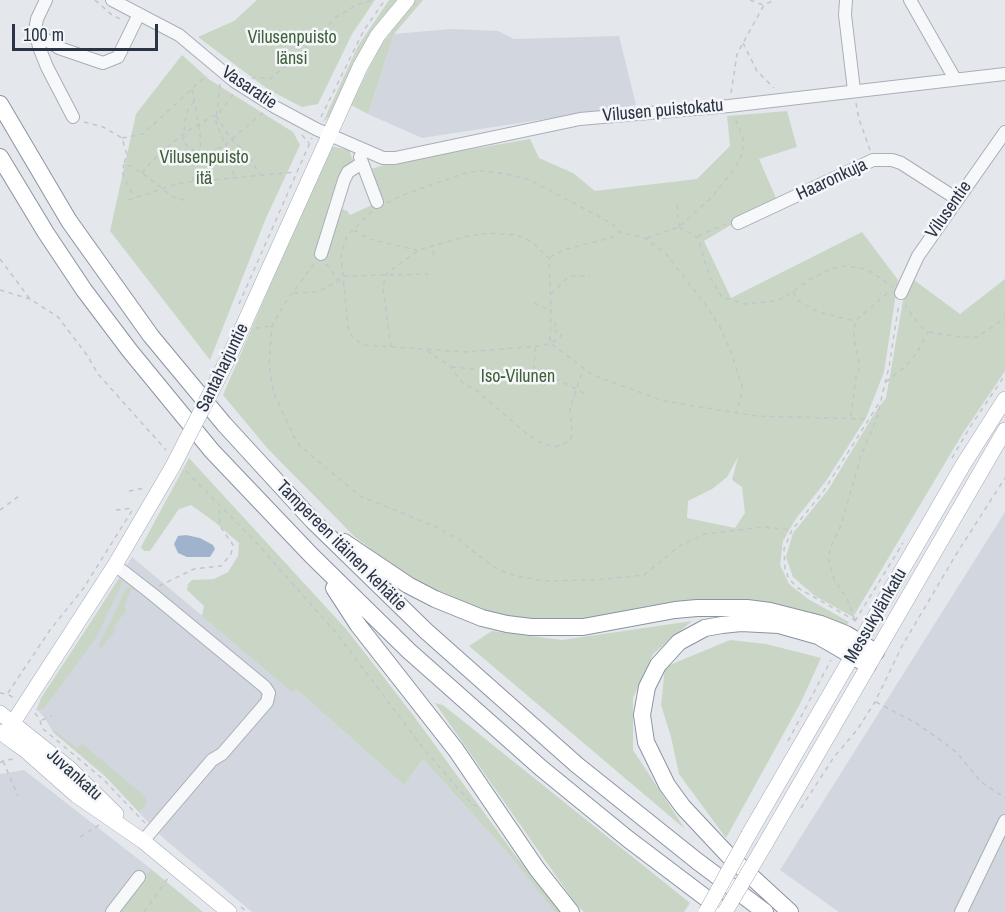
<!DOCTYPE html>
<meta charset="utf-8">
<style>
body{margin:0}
#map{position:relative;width:1005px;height:912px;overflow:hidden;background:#e4e7ec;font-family:"Archivo Narrow",sans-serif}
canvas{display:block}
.scale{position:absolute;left:12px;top:24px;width:146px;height:27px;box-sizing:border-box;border:3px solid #2b3445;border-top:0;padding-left:8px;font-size:18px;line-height:21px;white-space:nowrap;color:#2b3445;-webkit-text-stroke:4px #f4f6f9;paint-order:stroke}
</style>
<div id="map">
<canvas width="1005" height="912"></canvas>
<div class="scale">100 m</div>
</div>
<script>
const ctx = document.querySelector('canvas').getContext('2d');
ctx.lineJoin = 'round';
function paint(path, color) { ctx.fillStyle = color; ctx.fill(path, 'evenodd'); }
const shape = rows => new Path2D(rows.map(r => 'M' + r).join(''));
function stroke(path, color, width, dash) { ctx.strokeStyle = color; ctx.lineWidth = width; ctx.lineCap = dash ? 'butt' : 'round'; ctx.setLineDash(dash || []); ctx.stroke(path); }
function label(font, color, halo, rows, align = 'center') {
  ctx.font = font + ' "Archivo Narrow",sans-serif'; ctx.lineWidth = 5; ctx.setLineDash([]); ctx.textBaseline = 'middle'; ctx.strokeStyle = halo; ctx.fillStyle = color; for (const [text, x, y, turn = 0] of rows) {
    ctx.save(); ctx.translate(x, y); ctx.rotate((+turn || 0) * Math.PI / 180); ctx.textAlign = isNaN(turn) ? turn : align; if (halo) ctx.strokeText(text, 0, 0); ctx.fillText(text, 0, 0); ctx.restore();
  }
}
const built = shape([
 [451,29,498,31,514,39,619,36,636,105,422,138,368,114,394,34],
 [1005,512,1005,912,839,912,780,870],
 [132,557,292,691,296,689,404,785,423,759,512,858,556,912,252,912,162,837,105,776,53,732,44,717,36,709],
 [24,770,151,869,119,912,0,912,0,774]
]);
const green = shape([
 [257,0,375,0,352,34,318,104,302,107,269,90,198,37,234,21],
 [389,0,399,0,330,116,323,122,358,46],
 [415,0,423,0,394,34,368,114,351,105,379,48],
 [182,55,210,80,293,132,300,145,266,218,210,360,110,231,136,114],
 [787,111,797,147,759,159,776,198,704,241,731,298,862,232,898,280,884,372,866,418,826,481,795,520,783,541,780,565,789,584,808,599,849,622,847,625,794,608,735,601,551,623,483,612,432,590,390,563,355,537,268,449,223,395,330,146,349,150,353,160,338,184,329,203,347,211,350,215,383,200,371,169,391,163,530,139,539,158,573,173,595,191,697,179,730,146,727,116],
 [738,457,732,480,742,487,745,513,735,528,687,518,688,501,712,489,727,477],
 [1005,279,1005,371,963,433,853,617,815,596,793,577,786,557,793,533,828,490,876,411,886,398,904,295,914,280,960,314],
 [189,458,347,630,413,715,515,855,562,912,555,912,512,858,423,759,404,785,296,689,292,692,202,616,204,606,187,590,188,584,192,580,214,579,228,572,238,556,239,543,216,523,191,505,179,509,150,551,144,551,141,547],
 [119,579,122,580,122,583,97,636,68,676,65,676,66,679,44,708,37,710,41,698],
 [131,585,138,589,138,591,131,589,124,607,127,610,113,627,116,630,100,649,99,645,126,589],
 [692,621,653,654,633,698,633,750,685,829,469,646,492,631,562,640],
 [730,640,766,644,821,658,801,702,726,838,679,774,671,737,661,705,665,667],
 [435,703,443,705,690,903,684,912,584,912,575,903],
 [55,731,77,748,82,744,140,792,147,799,145,806,139,812,105,776,53,732],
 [151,869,203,912,119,912]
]);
const water = shape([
 [186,535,200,538,213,545,215,549,210,557,187,557,178,553,174,544,178,536]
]);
const path = shape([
 [95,0,112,15,122,20],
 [750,0,763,5],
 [743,43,757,71,774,88],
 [252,79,255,77,270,79,302,52,336,17,358,4,375,0],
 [220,84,216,122,231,158,234,176],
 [192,89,200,132,201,160,192,181],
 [731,93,737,54,764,5,774,0],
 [194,102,189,106,185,121,183,142,193,150,200,152,211,152,225,145,264,112],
 [856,103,859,119,870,150],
 [216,116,231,139,245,151,260,174],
 [321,117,364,30,385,0],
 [84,122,103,127,122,138,127,155,124,163,142,173,173,197,184,200],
 [302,135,309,143],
 [122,138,143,134,207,75],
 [124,164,122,172,134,198],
 [142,173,152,161,184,133,220,112,234,93],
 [128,200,180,183,296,172],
 [387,203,400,196,468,172,486,171,507,174,530,180,613,224,619,232,645,238,667,255,705,304,720,327,732,355,742,386,741,397,736,412],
 [677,205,679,226],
 [372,211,347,236,341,254,348,327,353,338,365,345,465,352,541,346,550,343,593,375,664,401,756,416,867,419],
 [679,227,697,237,710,277,722,297,728,299,745,304,775,301,783,298,811,279,831,269,846,266,861,268,873,273,893,287],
 [354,230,369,239,417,250],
 [698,236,726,224],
 [647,238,679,227,711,198,735,168,741,157,743,147,743,138,735,118],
 [433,255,434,247],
 [550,257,564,250,613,237,618,233],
 [0,259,30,299],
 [314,264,283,306,272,326,269,364,273,391,294,437,300,446,360,496,434,526,458,539,491,565,502,571,516,576,545,581,595,580,644,575,679,546,705,534,763,527,792,530],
 [326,264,344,286],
 [344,276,428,274],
 [0,290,30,299,58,317,87,355,98,374,166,450],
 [793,292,799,301,818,312,855,321],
 [294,293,317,292,338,281],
 [551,294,566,279,576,275,590,277],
 [534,303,550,310],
 [239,304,312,138],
 [256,328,272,326],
 [929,332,960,337,977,337,1005,318],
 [391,347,383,287,386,274,419,250,463,237,488,233,517,235,532,242,549,258,551,311,550,343,559,339,562,334,553,330,557,321,559,321],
 [427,351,449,365,462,382,477,391,526,433,539,442,555,447,570,441,572,434,570,409,583,369],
 [452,367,496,371,508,376,524,375,534,370,541,371,584,393],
 [534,370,535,348],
 [886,382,907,365,917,353,928,332,919,325,905,305],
 [851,416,856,377,860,367,854,339,855,321,891,290],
 [952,458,970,427,1005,375],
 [186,471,254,540,338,635,422,747,472,804,480,808],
 [129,491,145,488],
 [0,510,19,496],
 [116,510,133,508],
 [159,586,194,569,221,566,231,554,233,545,220,526,219,505],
 [855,620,847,599,834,579,828,558,832,544,841,525,861,456,879,413,880,401],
 [855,621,903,543],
 [856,621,798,588,789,579,785,569,784,549,792,530,823,492,881,400,889,367,899,303],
 [0,693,7,694,14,698],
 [8,693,50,630,83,589,133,509],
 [876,702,916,723,946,744,958,754,981,782,1005,798],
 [35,713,40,720,42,728,104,780,145,823],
 [42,720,52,716],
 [788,741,831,660],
 [3,761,18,796],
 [0,763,4,760,16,759],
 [801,808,834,757,857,730,875,702,902,646,957,553,1005,478],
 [80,837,99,825],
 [241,907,247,912],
 [144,912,168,878]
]);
const minor = shape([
 [46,0,37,19,35,30,40,36,59,48,103,63,118,57,139,14],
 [112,0,179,35,234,81,275,107,316,129,383,158,395,158,580,119,729,106,1005,74],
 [846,0,845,15,854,90],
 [910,0,955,79],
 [36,32,39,47,47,67,73,117],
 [360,157,377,202],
 [738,223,873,160,892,160,901,163,957,199],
 [321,254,344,180,348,172,362,163],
 [901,293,918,256,1005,132],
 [115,565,151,593,265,687,269,693,267,702,222,754,212,760,143,841],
 [112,912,139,877],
 [961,912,1005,821]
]);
const major = shape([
 [230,355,360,67,378,35,407,0],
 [0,713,69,768,116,814],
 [0,732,25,750,76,795,143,841,229,912],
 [5,735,115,565,173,466],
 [749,834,963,465,1005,399],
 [764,846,1005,430]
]);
const highway = shape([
 [0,104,69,221,151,336,224,424,313,521,426,631,577,765,697,861,765,912],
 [0,157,46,233,84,290,130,351,212,451,311,555,409,651,541,768,628,839,723,911],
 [344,542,408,585,435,599,482,618,507,624,531,627,583,627,675,610,697,608,747,608,770,611,821,624,846,634,876,652],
 [334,588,358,625,456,750,537,869,571,912],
 [790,912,728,855,683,807,667,785,646,742,642,715,647,687,658,665,679,642,705,628,722,625,741,623,779,625,818,636,868,665]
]);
const majorBridge = shape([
 [173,466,230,355],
 [706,912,749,834],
 [725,912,764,846]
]);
const parkNames = [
 ["Vilusenpuisto",292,38],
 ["länsi",292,59],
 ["Vilusenpuisto",204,158],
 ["itä",204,179],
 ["Iso-Vilunen",518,377]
];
const streetNames = [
 ["Vasaratie",249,88,34],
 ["Vilusen puistokatu",663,111,-5],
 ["Haaronkuja",832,180,-25],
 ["Vilusentie",949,210,-55],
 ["Santaharjuntie",223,368,-64],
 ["Tampereen itäinen kehätie",341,546,45],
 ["Messukylänkatu",876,616,-60],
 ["Juvankatu",74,775,42]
];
paint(built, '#d2d6de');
paint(green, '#c9d6c5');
paint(water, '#9fb4cc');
stroke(minor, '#a9aeb7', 14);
stroke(major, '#a3abb8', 16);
stroke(highway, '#8b94a3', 18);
stroke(path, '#c2c5cb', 1.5, [4.5, 4.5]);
stroke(minor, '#f7f8fa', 12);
stroke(major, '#fff', 15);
stroke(highway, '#fff', 16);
stroke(majorBridge, '#a3abb8', 16, []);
stroke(majorBridge, '#fff', 15);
label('18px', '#3f6138', '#f4f6f9', parkNames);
label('18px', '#2b3445', '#f4f6f9', streetNames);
</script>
